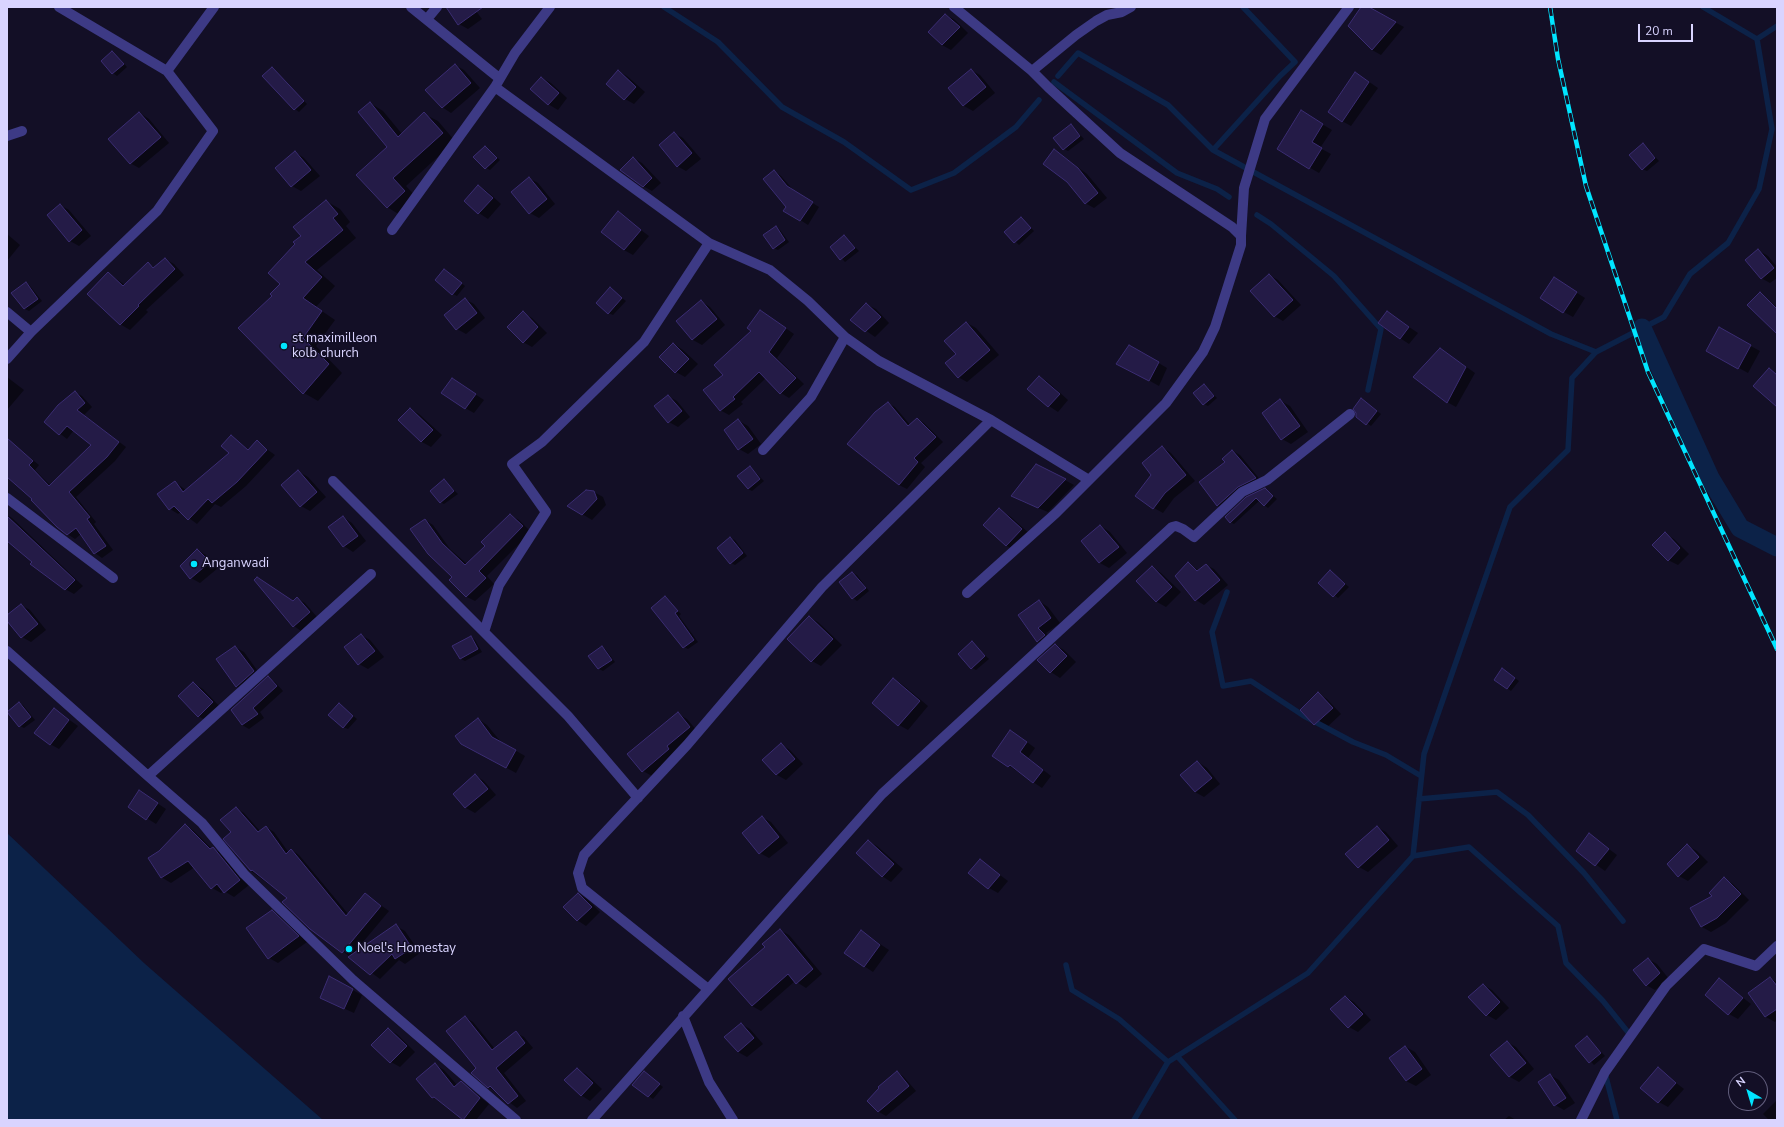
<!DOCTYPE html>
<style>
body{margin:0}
#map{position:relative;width:1784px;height:1127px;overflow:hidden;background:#130f26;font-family:"Nunito Sans",sans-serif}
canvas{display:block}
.frame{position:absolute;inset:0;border:8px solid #d9d4ff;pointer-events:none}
.north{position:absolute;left:1728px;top:1071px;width:40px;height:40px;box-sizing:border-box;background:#130f26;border:1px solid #625e7d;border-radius:50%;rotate:322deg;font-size:11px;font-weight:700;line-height:16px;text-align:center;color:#d9d4ff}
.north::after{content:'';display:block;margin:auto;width:14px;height:18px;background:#00e5ff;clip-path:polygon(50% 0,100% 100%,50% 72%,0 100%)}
.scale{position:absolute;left:1638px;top:24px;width:55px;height:18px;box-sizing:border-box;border:2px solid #d9d4ff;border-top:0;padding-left:5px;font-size:12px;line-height:14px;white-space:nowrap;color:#d9d4ff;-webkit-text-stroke:3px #130f26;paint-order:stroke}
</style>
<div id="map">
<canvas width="1784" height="1127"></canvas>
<div class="frame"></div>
<div class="north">N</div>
<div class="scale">20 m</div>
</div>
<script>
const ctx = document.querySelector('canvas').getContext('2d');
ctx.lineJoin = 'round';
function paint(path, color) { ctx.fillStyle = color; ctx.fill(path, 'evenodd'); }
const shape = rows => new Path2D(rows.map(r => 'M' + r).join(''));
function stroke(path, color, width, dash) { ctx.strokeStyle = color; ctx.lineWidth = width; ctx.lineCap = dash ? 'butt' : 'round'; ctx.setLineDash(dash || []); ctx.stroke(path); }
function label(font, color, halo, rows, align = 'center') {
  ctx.font = font + ' "Nunito Sans",sans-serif'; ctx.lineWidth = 3; ctx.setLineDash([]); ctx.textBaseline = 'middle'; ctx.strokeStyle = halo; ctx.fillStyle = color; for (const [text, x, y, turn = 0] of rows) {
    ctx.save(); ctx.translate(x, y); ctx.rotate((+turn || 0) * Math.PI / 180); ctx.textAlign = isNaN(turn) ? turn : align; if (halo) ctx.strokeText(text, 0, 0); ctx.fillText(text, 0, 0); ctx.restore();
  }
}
const water = shape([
 [7,833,144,963,323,1120,7,1120]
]);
const shadow = shape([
 [447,7,473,7,482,19,468,29,459,24],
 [1362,7,1366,7,1404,27,1381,55,1372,50,1349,26],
 [946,15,955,20,968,33,951,50,942,45,929,32],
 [113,52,127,67,117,76,113,73],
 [455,65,464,70,480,88,451,113,442,107],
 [272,68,307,104,299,112,295,109],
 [971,70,980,75,995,93,973,111,964,106,949,88],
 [618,71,627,76,645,92,634,104,625,99],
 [542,78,551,83,567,98,558,110,548,104],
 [1365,79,1378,88,1351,126,1342,121],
 [370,103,383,111,402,134,424,114,438,121,455,141,406,186,418,199,400,215,387,207,388,147],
 [140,113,149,119,169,143,139,168,130,163],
 [1310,117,1332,130,1320,148,1331,154,1319,173,1278,149],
 [1071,125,1084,139,1068,151,1064,149],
 [674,133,683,138,701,159,686,171,677,166],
 [1643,144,1659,161,1647,171,1642,169],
 [485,147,500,160,490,170,486,168],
 [1054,150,1087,174,1107,198,1094,208,1085,203],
 [295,152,304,158,320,176,301,191,292,186],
 [633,158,642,163,661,183,652,191,643,186],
 [774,171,781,176,795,192,819,207,808,225,785,210,787,207],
 [529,178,538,183,555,204,539,218,530,213],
 [479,186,488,192,501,204,488,219,479,213,465,201],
 [326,201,340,209,350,222,346,226,356,238,317,270,335,286,316,307,335,320,316,346,342,373,318,401,304,393,239,328,273,296,281,284,302,236],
 [60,205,69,210,91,236,79,246,70,241],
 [618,213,649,236,633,255,624,250],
 [1021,218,1034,231,1019,245,1005,232],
 [776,227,780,230,789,242,778,250,773,248],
 [7,234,20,245,7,261],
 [844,236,859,251,845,262,831,247],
 [1758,250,1768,256,1777,267,1777,278,1770,283,1761,278],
 [165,259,174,264,184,275,146,310,148,312,130,330,120,324,108,273,125,285,148,264,155,268],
 [445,270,465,286,457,296,453,294],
 [1269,275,1278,280,1301,305,1283,321,1274,316],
 [26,283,30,286,42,301,29,311,25,309,13,293],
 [1563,284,1585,298,1573,317,1564,312],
 [610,289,626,301,613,315,608,313],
 [1760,294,1777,307,1777,330],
 [465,299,474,304,485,318,466,334,457,329],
 [701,301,710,307,725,325,702,345,693,340,677,322],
 [866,304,876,309,889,323,875,337,851,320],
 [1387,312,1418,333,1409,344,1400,338],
 [523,313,532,318,547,333,532,347,523,342],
 [764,313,794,334,777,358,804,384,789,398,781,393,766,378,741,402,743,404,729,415,720,410,753,331],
 [967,323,976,328,999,355,967,382,958,377,957,354],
 [1719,329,1760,351,1748,373,1707,350],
 [674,344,683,350,698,364,685,377,676,372],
 [1130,346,1167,368,1159,386,1127,368],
 [1441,349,1475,373,1456,407,1447,402],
 [7,377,24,390,7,410],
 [1039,377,1048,382,1068,400,1058,412,1049,406],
 [452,379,484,400,474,413,465,408],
 [1204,385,1217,398,1208,406,1204,404],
 [75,392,82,396,92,407,84,415,126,447,115,461,76,497,96,522,94,524,113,550,102,558,95,553,81,534,75,539,57,527,34,499,7,476,7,451,13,444,39,465,35,470,51,486,93,445,74,430,67,439,45,422],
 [668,396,677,401,690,417,678,427,669,422],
 [1281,401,1290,406,1308,432,1291,444,1282,439],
 [1365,402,1381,414,1371,426,1357,416],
 [888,403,895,407,911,426,917,419,924,423,943,442,921,463,925,467,907,489,899,485],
 [410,409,419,414,442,435,431,447,422,442,399,420],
 [739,421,748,426,761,444,748,454,739,449],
 [231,436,249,450,257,442,275,455,246,486,221,507,215,504,197,524,181,512,178,514,170,509,175,482,187,491,230,453],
 [1162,447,1171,453,1195,481,1174,498,1163,513,1154,508,1152,475],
 [1233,451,1240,455,1262,482,1225,510,1218,506,1200,482,1227,463],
 [1037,465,1074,485,1048,512,1021,501],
 [750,467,764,481,752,491,748,489],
 [298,471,308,477,326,497,310,511,301,506],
 [444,480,458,494,444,504,440,502],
 [1265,489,1277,499,1268,508,1259,501,1234,524,1230,522],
 [594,492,603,497,606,505,592,520,569,506],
 [1002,511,1011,517,1031,535,1016,551,1007,546,984,525],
 [7,515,12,518,83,586,74,594,65,589,14,545,7,543],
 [510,515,519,520,531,532,487,576,494,584,475,601,467,597,451,580,454,577,425,520,433,525,450,549,467,564,487,546],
 [343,517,352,523,366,541,353,552,344,546],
 [1101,526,1110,532,1127,553,1109,568,1100,563,1082,541],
 [1665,534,1674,539,1689,554,1678,565,1668,560],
 [730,538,735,540,747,556,735,565,731,563],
 [197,550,206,555,218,568,200,583,191,578],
 [1188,563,1199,571,1206,565,1214,569,1228,585,1204,605,1196,600,1176,576],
 [1152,567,1161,573,1181,592,1166,607,1157,602,1137,581],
 [1330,571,1349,587,1338,598,1320,583],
 [852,573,857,575,869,591,857,601,853,598],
 [255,580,293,602,297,598,305,603,317,617,301,631,294,626],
 [665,598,681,614,679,616,698,642,688,649,684,647],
 [1039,601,1048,607,1060,623,1046,633,1054,640,1047,647,1038,642,1019,616],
 [21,605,30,610,46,630,31,642,22,637,7,619,7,611,10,614],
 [809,617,818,622,842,645,821,666,812,661,788,639],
 [361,635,370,640,384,657,368,669,359,664],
 [471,637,475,640,482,652,465,661,461,659],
 [972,643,989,659,976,670,972,668],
 [1055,645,1064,650,1076,662,1060,678,1051,672,1039,660],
 [235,647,244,652,262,677,246,692,237,687,217,660],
 [602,647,606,650,615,662,603,671,599,669],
 [1507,672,1519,681,1511,691,1507,688],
 [268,678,275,682,283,691,260,712,264,718,249,729,242,725],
 [894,679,903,685,928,706,908,730,899,725],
 [194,684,203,689,221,708,207,721,198,716],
 [1318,693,1327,699,1341,714,1324,730,1315,724,1301,710],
 [19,703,23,705,35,720,24,728,20,726],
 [339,704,357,719,348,729,343,727],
 [54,709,78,726,59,749,50,744],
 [678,714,687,719,698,732,652,776,643,771,629,754],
 [478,719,487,725,501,742,525,756,516,773,472,749],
 [1019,736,1035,748,1028,758,1051,776,1042,788,993,755],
 [781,744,790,750,803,764,786,780,777,775,764,760],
 [1198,762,1207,768,1220,784,1204,797,1195,792],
 [475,775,484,781,496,795,475,813,466,808,454,794],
 [148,797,166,809,156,824,129,807],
 [236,808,244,813,260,831,266,827,274,832,289,853,292,850,299,855,349,915,365,894,389,911,353,954,396,926,405,931,420,953,405,964,399,960,380,979,311,928,289,899,251,871,233,832],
 [762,817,771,822,788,843,769,858,760,853],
 [185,825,194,831,212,849,222,853,249,885,234,897,224,891,221,893,212,888,195,867,171,883,161,877,160,852],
 [1377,827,1386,832,1398,846,1368,872,1359,867],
 [1590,835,1617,855,1605,871,1577,851],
 [868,841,877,846,903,869,891,882,882,876],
 [1688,846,1697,851,1708,862,1688,881,1679,876],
 [980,860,1008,881,998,893,989,888],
 [1724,879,1733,884,1749,900,1726,923,1711,932,1702,927,1692,909,1713,896],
 [578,894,587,899,600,912,586,926,577,920],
 [272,911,281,916,307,942,278,963,269,958],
 [780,930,789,935,822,974,806,988,795,981,761,1011,752,1006],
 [862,932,889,950,873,972,864,966],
 [1648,959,1657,964,1669,979,1655,990,1646,985],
 [330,978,362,995,354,1013,321,998],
 [1770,978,1777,982,1777,1020,1775,1022,1766,1017,1750,993],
 [1719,979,1751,1004,1738,1019,1729,1014],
 [1483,985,1492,990,1509,1008,1496,1020,1487,1015],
 [1345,997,1354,1002,1371,1020,1358,1032,1349,1027],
 [465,1017,473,1022,495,1049,516,1033,524,1037,533,1048,504,1073,526,1101,517,1108,489,1087,477,1069],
 [741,1024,750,1029,763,1044,747,1057,738,1052],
 [388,1029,397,1034,415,1052,400,1067,391,1062,373,1045],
 [1587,1037,1605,1056,1594,1065,1576,1046],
 [1507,1042,1516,1047,1534,1069,1519,1082,1510,1077,1491,1055],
 [1406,1047,1415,1052,1431,1075,1416,1086,1406,1081],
 [435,1065,444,1070,457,1085,461,1082,489,1104,476,1120,466,1120,433,1097],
 [577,1069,586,1074,602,1089,590,1101,581,1095],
 [1658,1069,1684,1089,1668,1107,1659,1102],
 [897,1072,904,1077,916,1091,886,1116,879,1112,868,1101],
 [648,1075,663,1087,653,1099,634,1085],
 [1550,1075,1559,1080,1575,1103,1564,1110,1555,1105],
 [1777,1100,1777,1120,1769,1120,1763,1114],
 [1509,1116,1516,1120,1504,1120]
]);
const stream = shape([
 [664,7,718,42,782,107,844,142,911,190,954,173,1016,127,1039,100],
 [1703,7,1757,39],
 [1058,76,1078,53,1168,105,1213,150,1551,334,1596,352],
 [1054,82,1177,173,1217,189,1229,197],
 [1213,150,1280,76,1295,62,1243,7],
 [1257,215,1271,224,1334,276,1381,329,1368,390],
 [1227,592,1212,632,1223,686,1251,681,1304,716,1353,742,1386,755,1421,776],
 [1419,799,1497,792,1528,815,1584,873,1623,921],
 [1413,856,1469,847,1558,926,1566,963,1603,1001,1631,1036,1629,1038],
 [1066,965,1072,990,1119,1019,1168,1062],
 [1177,1056,1235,1120],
 [1605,1073,1617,1120],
 [1134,1120,1168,1062,1308,973,1413,856,1424,754,1510,507,1568,450,1572,378,1596,352,1664,317,1690,274,1728,243,1759,189,1772,129,1757,39,1777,26]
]);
const canal = shape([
 [1642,328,1710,478,1740,528,1777,547]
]);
const building = shape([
 [446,7,483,7,458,25,446,7],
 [1361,7,1369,7,1396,22,1372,50,1348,26,1361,7],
 [945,14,960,27,942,45,928,32,945,14],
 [112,51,124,64,112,74,101,61,112,51],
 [455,64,471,83,442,108,425,90,455,64],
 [272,67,304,101,294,110,262,76,272,67],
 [971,69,986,87,963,106,948,88,971,69],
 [618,70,636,87,624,100,606,84,618,70],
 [1355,72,1369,82,1342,122,1328,112,1355,72],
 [541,77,559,93,548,105,530,89,541,77],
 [370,102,398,137,424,112,443,133,393,178,405,191,387,208,356,175,387,147,358,112,370,102],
 [1301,110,1323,124,1312,142,1322,148,1309,169,1277,149,1301,110],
 [139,112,161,137,130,164,108,139,139,112],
 [1071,124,1080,136,1063,150,1053,138,1071,124],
 [674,132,692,153,677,167,659,145,674,132],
 [1643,143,1655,158,1642,170,1629,155,1643,143],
 [485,146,497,158,485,169,473,157,485,146],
 [1054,149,1078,168,1098,193,1085,204,1067,182,1043,164,1054,149],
 [295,151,311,170,291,187,275,168,295,151],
 [633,157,652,178,643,187,620,170,633,157],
 [774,170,787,186,813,202,800,221,783,211,786,207,763,179,774,170],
 [529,177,547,199,529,214,511,192,529,177],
 [478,185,493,198,478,214,464,201,478,185],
 [326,200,338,214,333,218,343,230,305,262,322,277,303,298,322,311,303,338,329,364,303,394,238,328,272,296,270,294,280,284,268,273,295,244,293,242,301,236,293,227,326,200],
 [60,204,82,230,69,242,47,215,60,204],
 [618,211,641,230,624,250,601,232,618,211],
 [1021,217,1031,228,1014,243,1004,232,1021,217],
 [776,226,785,240,773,249,763,235,776,226],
 [844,235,855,248,840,260,830,247,844,235],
 [1758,249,1774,268,1761,279,1745,260,1758,249],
 [165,258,175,269,138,305,139,306,120,325,87,294,108,272,123,286,148,262,153,268,165,258],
 [444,269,462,283,452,295,435,280,444,269],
 [1269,274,1293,300,1274,317,1250,291,1269,274],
 [1554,277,1577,292,1563,313,1540,298,1554,277],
 [26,282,38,299,24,309,11,293,26,282],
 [610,287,622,298,608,314,596,303,610,287],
 [1760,292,1777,309,1777,334,1747,305,1760,292],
 [465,298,477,313,456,330,444,315,465,298],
 [701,300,717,319,692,340,676,321,701,300],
 [866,303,881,317,865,332,850,320,866,303],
 [760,310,786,328,769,352,796,378,780,394,759,372,733,397,735,399,720,411,703,390,723,375,714,365,751,331,747,328,760,310],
 [523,311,538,327,523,343,507,327,523,311],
 [1387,311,1409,327,1400,339,1378,323,1387,311],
 [966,322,990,350,958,378,945,363,956,354,944,341,966,322],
 [1719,327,1751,345,1738,369,1706,351,1719,327],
 [673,343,689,359,675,373,659,357,673,343],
 [1129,345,1159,362,1149,381,1116,364,1129,345],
 [1440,348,1466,367,1447,403,1413,377,1440,348],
 [1769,368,1777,375,1777,407,1753,386,1769,368],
 [1039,376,1060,394,1048,407,1027,389,1039,376],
 [452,378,476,394,465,409,441,393,452,378],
 [1204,384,1214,396,1203,405,1193,393,1204,384],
 [75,391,85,403,77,410,119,442,107,457,69,492,90,517,87,519,106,546,94,554,76,528,67,535,57,527,31,500,32,499,7,477,7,438,33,461,29,465,49,486,91,445,67,426,59,435,44,422,58,405,75,391],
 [668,395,682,411,668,423,654,406,668,395],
 [1361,398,1377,411,1366,425,1356,417,1356,413,1353,409,1361,398],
 [1280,399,1300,426,1281,440,1262,413,1280,399],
 [888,402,908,426,917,418,936,437,914,458,918,462,899,485,847,444,875,412,888,402],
 [410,408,433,430,421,442,398,420,410,408],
 [738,419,753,439,738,450,724,430,738,419],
 [231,435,248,450,257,440,267,450,237,482,212,503,208,499,188,520,174,506,169,510,157,494,175,481,183,492,229,453,221,446,231,435],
 [1162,446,1186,475,1165,493,1153,509,1135,496,1151,475,1142,463,1162,446],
 [1232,450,1256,478,1238,487,1217,506,1199,482,1225,462,1222,459,1232,450],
 [1036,464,1066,479,1038,508,1011,496,1036,464],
 [750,466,760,479,748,489,737,476,750,466],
 [298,470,317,492,300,507,281,485,298,470],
 [444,479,454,491,440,503,430,491,444,479],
 [1265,488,1273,496,1264,506,1256,498,1230,523,1225,517,1246,497,1265,488],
 [586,490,594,491,597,499,582,515,567,506,586,490],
 [999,508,1022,529,1006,546,983,525,999,508],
 [510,514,523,526,479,571,486,578,466,597,449,580,452,577,428,554,410,529,425,519,442,543,465,565,485,546,481,542,510,514],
 [7,516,75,580,65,590,30,564,32,562,7,541,7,516],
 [343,516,358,536,343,547,328,527,343,516],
 [1100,525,1119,547,1099,563,1081,541,1100,525],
 [1665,532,1680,548,1668,561,1652,545,1665,532],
 [730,537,743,553,730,564,717,548,730,537],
 [197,549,210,562,190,579,180,566,197,549],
 [1188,562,1197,571,1206,564,1220,580,1195,601,1175,576,1188,562],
 [1152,566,1172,587,1156,602,1136,581,1152,566],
 [1330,570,1345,584,1333,597,1318,583,1330,570],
 [852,572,866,588,852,599,839,582,852,572],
 [257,577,293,601,297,597,310,612,293,627,254,580,257,577],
 [665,596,678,611,675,613,694,640,683,648,651,608,665,596],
 [1039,600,1051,618,1038,628,1045,635,1037,642,1018,615,1039,600],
 [21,604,38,624,21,638,7,621,7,615,21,604],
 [809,616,833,639,811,662,787,639,809,616],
 [361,634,375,651,358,665,344,647,361,634],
 [471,636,478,649,460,659,452,646,471,636],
 [972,641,985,656,971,669,958,654,972,641],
 [1055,644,1067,656,1050,673,1037,660,1055,644],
 [235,646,254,671,236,687,216,659,235,646],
 [602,646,612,660,598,669,588,656,602,646],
 [1502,668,1515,678,1507,689,1494,680,1502,668],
 [268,676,277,686,253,708,258,714,242,725,231,710,268,676],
 [893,678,920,701,898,726,872,703,893,678],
 [193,682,213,702,198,717,178,696,193,682],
 [1318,692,1333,708,1314,725,1300,710,1318,692],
 [19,702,31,717,19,727,7,712,19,702],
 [339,703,353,716,343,728,328,715,339,703],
 [54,708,69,720,50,745,34,733,54,708],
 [678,712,690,727,667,746,669,749,642,772,627,754,678,712],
 [478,718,492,737,516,750,506,768,461,744,455,736,478,718],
 [1010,730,1027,742,1020,752,1043,770,1033,783,1010,765,1008,767,992,756,1010,730],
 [781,743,795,759,776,775,762,760,781,743],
 [1197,761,1212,778,1195,792,1180,775,1197,761],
 [475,774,488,789,465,808,453,794,475,774],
 [139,790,158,803,146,820,128,807,139,790],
 [236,807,258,832,266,826,286,854,291,849,346,916,365,893,381,906,342,953,310,929,282,902,287,898,252,870,251,871,223,839,231,832,220,820,236,807],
 [762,816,779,837,759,854,742,833,762,816],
 [185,824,210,849,213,847,240,880,224,893,217,884,211,889,188,861,161,878,148,858,159,851,185,824],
 [1377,826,1389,840,1358,868,1345,854,1377,826],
 [1589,833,1609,849,1595,866,1576,851,1589,833],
 [868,840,894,864,882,877,856,853,868,840],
 [1687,844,1699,857,1678,877,1667,864,1687,844],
 [980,859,1000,875,988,889,968,873,980,859],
 [1724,877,1741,894,1717,918,1701,927,1690,908,1712,896,1709,893,1724,877],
 [578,893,592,907,577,921,563,907,578,893],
 [272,910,299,936,268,959,246,928,272,910],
 [396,924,412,948,395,959,392,954,370,975,348,957,396,924],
 [780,929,813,969,796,984,788,974,752,1006,728,979,765,947,762,944,780,929],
 [861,930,880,945,864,967,844,953,861,930],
 [1648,958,1660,973,1646,986,1633,970,1648,958],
 [329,976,353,989,344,1009,320,998,329,976],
 [1770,977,1777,986,1777,1009,1765,1017,1748,993,1770,977],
 [1719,978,1743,998,1728,1015,1705,995,1719,978],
 [1483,984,1500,1002,1486,1016,1468,997,1483,984],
 [1345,996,1363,1014,1348,1028,1330,1009,1345,996],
 [465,1016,492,1050,516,1031,525,1043,496,1068,518,1096,508,1104,490,1086,488,1088,471,1073,476,1068,446,1031,465,1016],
 [741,1023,754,1038,738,1052,724,1037,741,1023],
 [388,1028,407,1046,390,1063,371,1045,388,1028],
 [1587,1036,1601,1053,1589,1063,1575,1046,1587,1036],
 [1507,1041,1526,1063,1509,1077,1490,1055,1507,1041],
 [1405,1046,1422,1069,1406,1081,1389,1058,1405,1046],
 [435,1063,454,1087,461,1081,480,1098,463,1120,434,1097,432,1098,416,1079,435,1063],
 [1658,1067,1676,1083,1658,1103,1640,1088,1658,1067],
 [577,1068,593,1083,581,1096,564,1080,577,1068],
 [644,1071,660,1084,648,1097,632,1085,644,1071],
 [897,1071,909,1086,878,1112,867,1101,879,1088,878,1087,897,1071],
 [1550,1074,1566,1098,1554,1106,1538,1082,1550,1074]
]);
const minor = shape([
 [59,7,167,71],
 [411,7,499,78],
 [954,7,1032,71,1048,87,1120,153,1232,227,1241,236,1241,245,1215,327,1203,352,1166,403,1056,513,967,593],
 [427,19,437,7],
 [1032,71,1076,35,1096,21,1107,15,1122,12,1131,7],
 [495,87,709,243,770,270,808,301,845,337,879,361,991,420],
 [7,136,22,131],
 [392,230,495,87,515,53,550,7],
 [1241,236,1244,188,1265,119,1349,7],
 [7,312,31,332],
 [7,359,31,332,157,211,213,131,167,71,214,7],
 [763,450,811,397,845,337],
 [333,481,568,716,638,798],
 [7,498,113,578],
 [484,632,499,585,546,512,512,464,542,442,644,342,709,243],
 [7,651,148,776,202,823,244,874,353,980,516,1120],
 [148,776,371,574],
 [708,989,582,888,578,873,584,855,687,745,822,587,991,420,1089,480],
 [683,1016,709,1082,733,1120],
 [592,1120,882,794,1172,527,1176,526,1183,529,1194,537,1242,492,1267,480,1350,414],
 [1581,1120,1605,1072,1666,986,1704,949,1756,966,1777,946]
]);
const rail = shape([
 [1550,7,1558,59,1586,186,1648,372,1777,649]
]);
const markers = [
 [284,346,4,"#00e5ff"],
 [194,564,4,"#00e5ff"],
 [349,949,4,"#00e5ff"]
];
const poiNames = [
 ["st maximilleon",292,339],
 ["kolb church",292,354],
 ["Anganwadi",202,564],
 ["Noel's Homestay",357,949]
];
paint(water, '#0c2248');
paint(shadow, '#0007');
stroke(stream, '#0c2248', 5.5);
stroke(canal, '#0c2248', 19);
paint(building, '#241b47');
stroke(building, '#3b2d73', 1);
stroke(minor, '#3d3a85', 10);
stroke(rail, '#00e5ff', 4.5);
stroke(rail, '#130f26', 3, [9]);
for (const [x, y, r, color] of markers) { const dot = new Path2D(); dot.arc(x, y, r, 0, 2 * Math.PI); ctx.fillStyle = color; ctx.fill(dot); stroke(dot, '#130f26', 1.5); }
label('13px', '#d9d4ff', '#130f26', poiNames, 'left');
</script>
